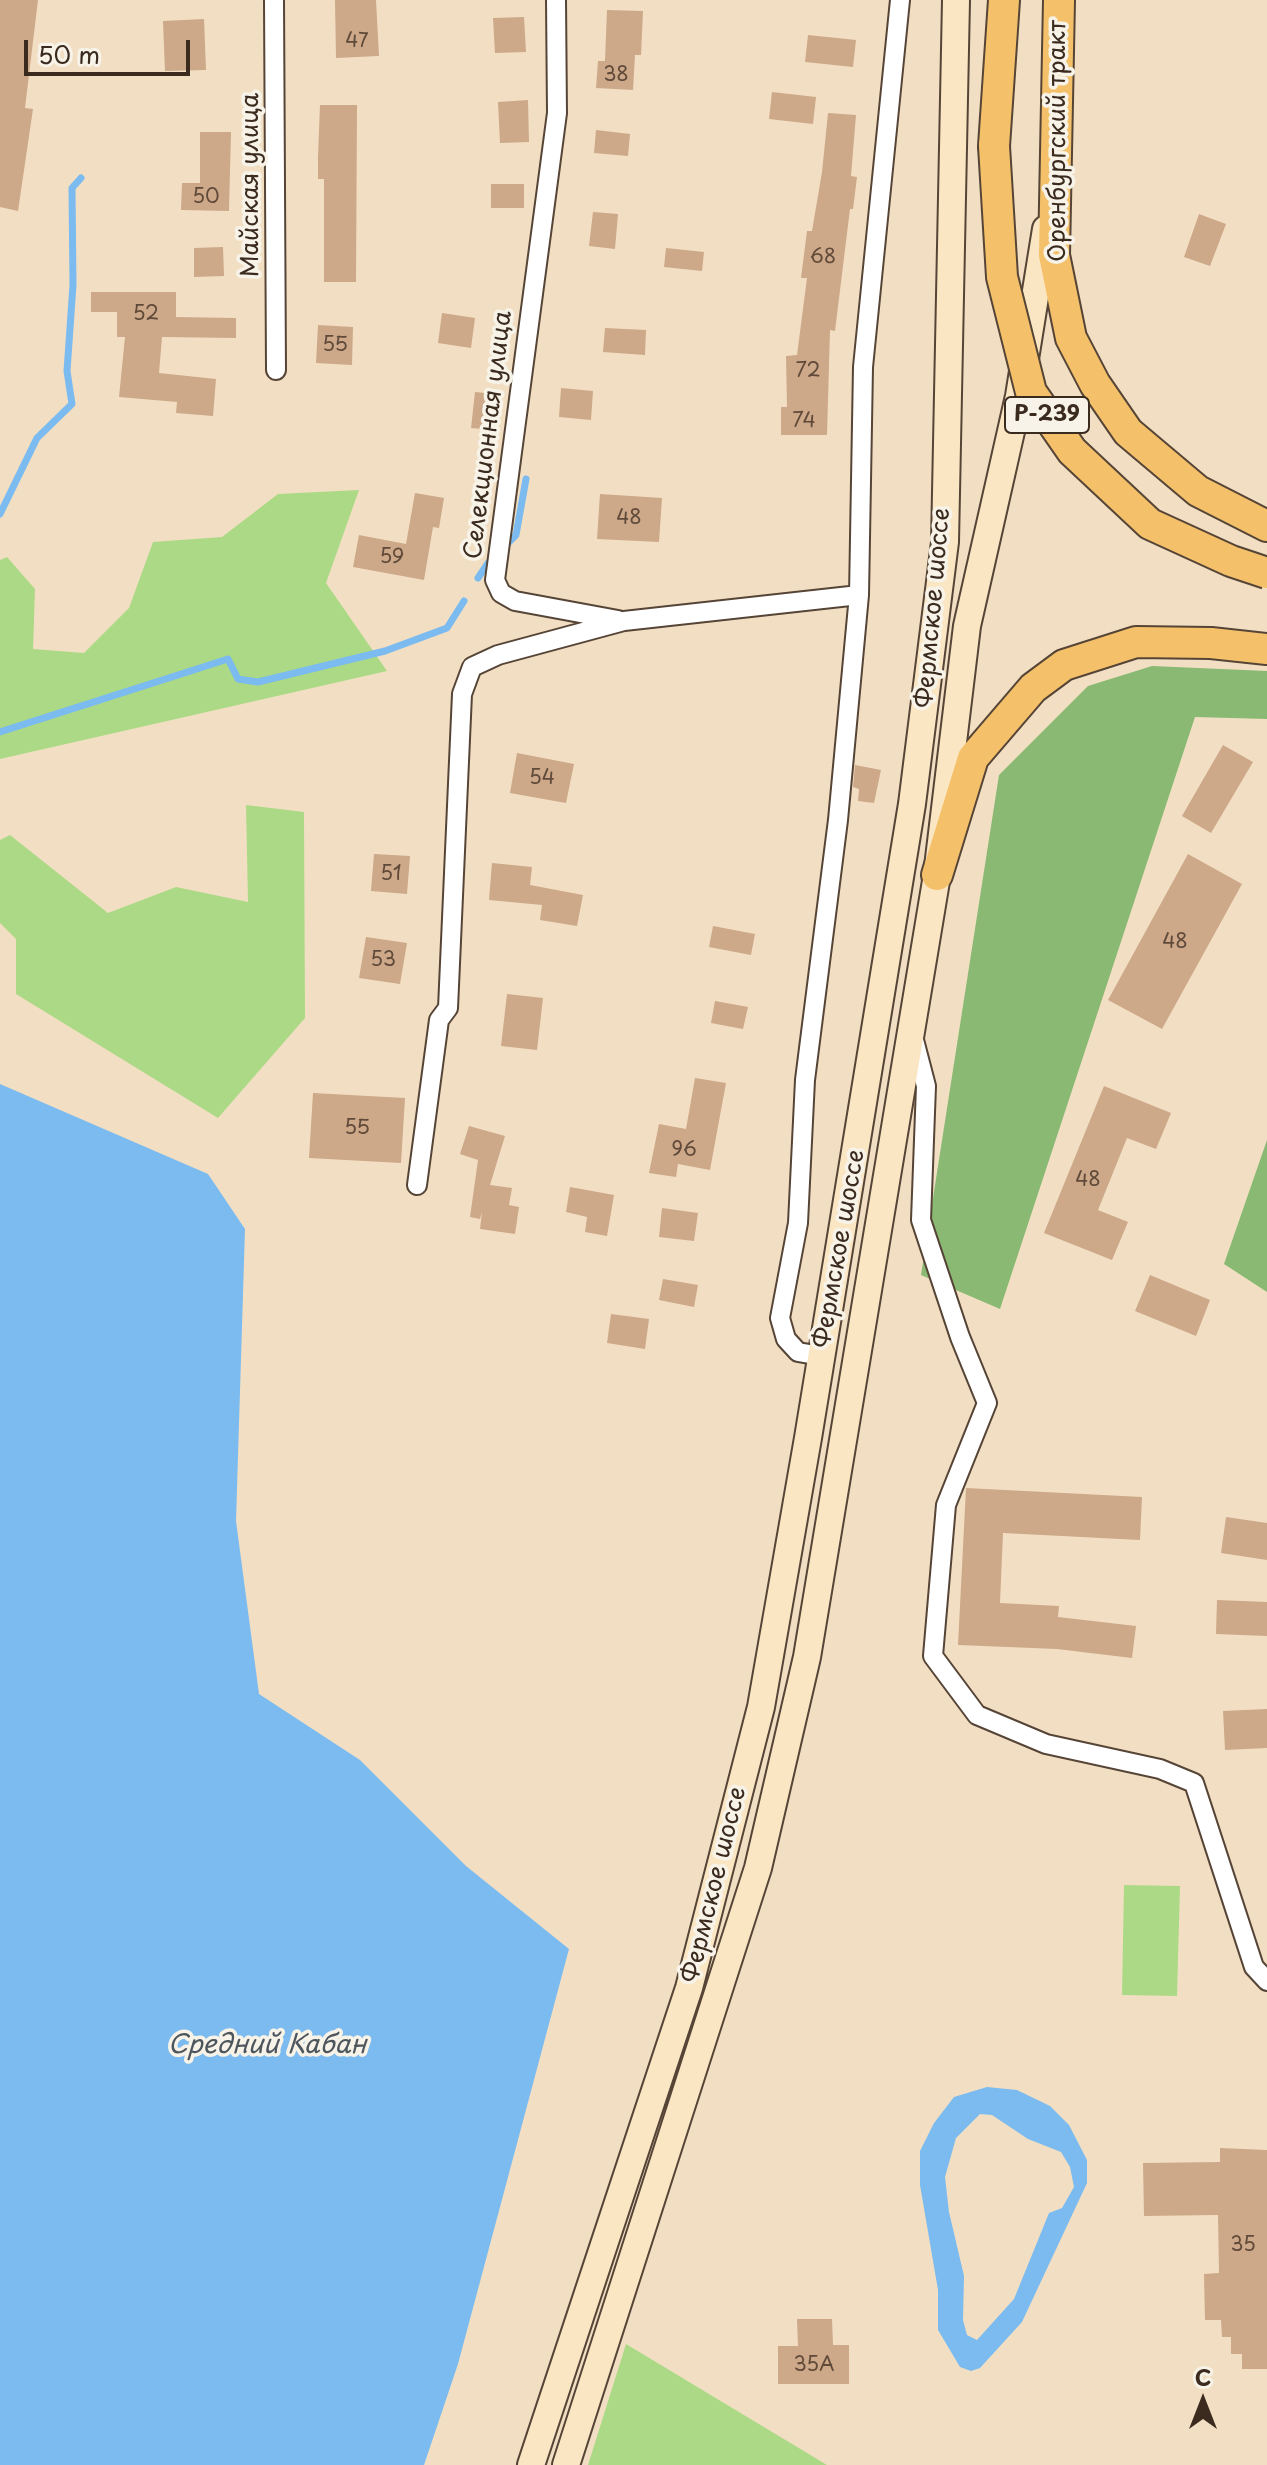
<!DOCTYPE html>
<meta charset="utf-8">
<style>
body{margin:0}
#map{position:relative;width:1267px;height:2465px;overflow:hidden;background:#f2dfc3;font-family:"Playpen Sans",sans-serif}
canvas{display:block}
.north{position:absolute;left:1163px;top:2361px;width:80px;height:80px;-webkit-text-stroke:6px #f7f3e8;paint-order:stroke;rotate:0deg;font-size:22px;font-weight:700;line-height:32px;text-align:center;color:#3b2a1e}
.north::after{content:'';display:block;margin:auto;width:28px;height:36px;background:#3b2a1e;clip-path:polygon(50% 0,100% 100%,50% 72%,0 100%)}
.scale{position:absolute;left:24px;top:40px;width:166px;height:36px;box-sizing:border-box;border:4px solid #3b2a1e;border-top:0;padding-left:10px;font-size:24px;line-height:28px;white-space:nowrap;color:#3b2a1e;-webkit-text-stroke:6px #f7f3e8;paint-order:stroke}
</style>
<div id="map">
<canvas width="1267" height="2465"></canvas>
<div class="north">С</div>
<div class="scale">50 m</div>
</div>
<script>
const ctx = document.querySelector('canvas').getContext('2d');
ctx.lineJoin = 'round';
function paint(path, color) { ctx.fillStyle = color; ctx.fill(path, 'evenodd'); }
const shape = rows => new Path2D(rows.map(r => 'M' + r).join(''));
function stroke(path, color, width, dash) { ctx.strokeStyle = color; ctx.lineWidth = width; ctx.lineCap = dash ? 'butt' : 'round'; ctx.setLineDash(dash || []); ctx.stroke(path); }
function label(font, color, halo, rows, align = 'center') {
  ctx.font = font + ' "Playpen Sans",sans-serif'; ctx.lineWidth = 7; ctx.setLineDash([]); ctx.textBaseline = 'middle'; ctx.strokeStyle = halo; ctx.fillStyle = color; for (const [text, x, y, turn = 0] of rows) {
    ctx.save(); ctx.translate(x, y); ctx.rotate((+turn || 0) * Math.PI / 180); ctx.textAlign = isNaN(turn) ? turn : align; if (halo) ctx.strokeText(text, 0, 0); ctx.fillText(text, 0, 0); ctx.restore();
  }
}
const green = shape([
 [359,490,326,583,387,671,0,759,0,560,7,557,35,589,33,649,84,653,129,608,153,542,222,537,278,494],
 [246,805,304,812,305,1018,218,1118,16,994,16,939,0,923,0,840,10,835,108,913,176,887,248,902],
 [1124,1885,1180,1886,1177,1996,1122,1995],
 [626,2344,827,2465,588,2465]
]);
const forest = shape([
 [1152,666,1267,671,1267,719,1195,717,1000,1309,921,1275,999,775,1088,686],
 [1267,1140,1267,1292,1224,1264]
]);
const water = shape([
 [0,1084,208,1174,245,1229,236,1521,259,1694,360,1760,466,1866,569,1949,458,2364,424,2465,0,2465],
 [987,2087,1017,2090,1050,2106,1069,2125,1087,2160,1087,2183,1022,2322,980,2368,971,2371,960,2367,938,2330,938,2290,920,2185,920,2151,934,2123,954,2097],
 [980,2114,992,2115,1028,2139,1061,2152,1070,2167,1074,2187,1062,2208,1049,2213,1014,2299,977,2340,967,2335,963,2320,964,2276,949,2212,945,2177,956,2138]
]);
const stream = shape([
 [0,514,37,438,72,404,67,371,73,285,72,188,81,178],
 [504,547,516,535,526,479],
 [478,578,488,563],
 [0,732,228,659,238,679,258,682,385,651,447,628,464,601]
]);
const building = shape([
 [0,0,38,0,25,108,33,109,18,211,0,207],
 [335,0,376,0,379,56,336,58],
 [607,10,643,11,641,55,635,55,633,90,596,88,598,61,605,61],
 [524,17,526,52,495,53,493,18],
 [204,19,206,70,165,71,163,21],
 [808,35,856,40,853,67,805,62],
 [772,92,816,97,813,124,769,119],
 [528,100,529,142,500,143,498,102],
 [320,105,357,105,356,282,324,282,324,179,318,179,318,157],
 [828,113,856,115,851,176,857,177,853,209,850,209,835,331,830,330,827,435,781,435,781,407,787,407,786,356,797,355,807,278,801,278,807,231,812,231,822,172],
 [596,130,630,134,628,156,594,153],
 [200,132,231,132,229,211,181,210,182,183,200,183],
 [491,184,524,184,524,208,491,208],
 [593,212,618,214,615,249,589,246],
 [1199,214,1226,224,1210,266,1184,257],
 [223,247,224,276,194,277,194,248],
 [666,248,704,252,702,271,664,267],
 [91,292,176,292,176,317,236,318,236,338,162,337,159,373,216,379,213,416,176,413,177,402,119,397,125,337,117,337,117,312,91,312],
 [442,313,475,318,471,348,438,343],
 [318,325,353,327,352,365,316,363],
 [605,328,646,330,645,355,603,352],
 [561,388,593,391,591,420,559,417],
 [475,392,497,394,493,430,471,428],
 [415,493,444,498,439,528,433,527,424,580,353,567,359,535,406,544],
 [600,494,662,498,659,542,597,539],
 [1223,745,1253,762,1211,833,1182,816],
 [517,753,574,764,566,803,510,793],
 [855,765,881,770,874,803,858,801,859,789,853,787],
 [374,854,410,856,407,894,371,891],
 [1188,854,1242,884,1162,1029,1108,1000],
 [492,863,532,867,530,885,583,895,577,926,540,920,542,905,489,900],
 [713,926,755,934,751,955,709,947],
 [366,937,407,943,400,984,359,978],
 [507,994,543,998,537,1050,501,1046],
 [715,1001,748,1007,743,1029,711,1023],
 [695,1078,726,1083,710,1170,678,1164,676,1177,649,1173,659,1124,686,1129],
 [1104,1086,1171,1113,1156,1149,1127,1138,1098,1210,1128,1222,1112,1260,1044,1233],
 [313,1093,405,1098,401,1163,309,1158],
 [469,1126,505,1136,490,1185,512,1188,509,1205,519,1207,515,1234,480,1229,482,1212,480,1219,470,1217,478,1160,460,1154],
 [570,1187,614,1195,607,1236,585,1232,587,1217,566,1212],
 [662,1208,698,1213,694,1241,659,1237],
 [1150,1275,1210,1300,1196,1336,1135,1311],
 [663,1279,698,1285,694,1307,659,1300],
 [611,1314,649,1319,645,1349,607,1343],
 [966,1488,1142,1497,1140,1540,1003,1533,1000,1603,1059,1606,1058,1617,1136,1626,1132,1658,1057,1649,958,1645],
 [1226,1517,1267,1523,1267,1560,1221,1553],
 [1217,1600,1267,1602,1267,1636,1216,1634],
 [1267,1709,1267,1748,1225,1750,1223,1711],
 [1220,2148,1267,2150,1267,2369,1242,2369,1242,2354,1231,2354,1231,2337,1222,2337,1221,2320,1205,2320,1204,2274,1219,2273,1218,2215,1144,2216,1143,2163,1220,2162],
 [797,2319,832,2319,833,2345,849,2345,849,2384,778,2384,778,2346,798,2346]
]);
const street = shape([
 [274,0,276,370],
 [556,0,557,113,495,580,501,593,515,601,618,620],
 [914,1040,926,1086,921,1220,960,1337,987,1403,946,1505,933,1656,977,1715,1046,1744,1160,1769,1194,1783,1254,1967,1267,1981],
 [417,1185,439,1020,448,1008,462,694,472,667,498,655,624,621,859,595],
 [821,1356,798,1352,786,1339,780,1318,798,1223,805,1080,838,820,859,595,863,367,900,0]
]);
const secondary = shape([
 [531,2465,689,1988,761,1707,808,1438,912,804,945,542,956,0],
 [566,2465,758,1868,807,1657,937,875,967,626,1019,396,1046,229]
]);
const primary = shape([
 [1059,0,1054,255,1071,338,1095,384,1128,432,1198,491,1267,526],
 [994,146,1004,0],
 [937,875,973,758,1033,688,1064,665,1136,642,1211,643,1267,649]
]);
const primaryBridge = shape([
 [994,146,1002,277,1031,392,1072,451,1150,524,1231,561,1267,573]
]);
const numberNames = [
 ["47",357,41],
 ["38",616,75],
 ["50",206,197],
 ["68",823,257],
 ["52",146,314],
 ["55",335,345],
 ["72",808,371],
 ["74",804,421],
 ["48",629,518],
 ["59",392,557],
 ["54",542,778],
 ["51",391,874],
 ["48",1175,942],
 ["53",383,960],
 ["55",357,1128],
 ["96",684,1150],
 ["48",1088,1180],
 ["35",1243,2245],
 ["35А",814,2365]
];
const shields = [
 [1047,415,84]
];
const shieldNames = [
 ["Р-239",1047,415]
];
const streetNames = [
 ["Оренбургский тракт",1058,141,-90],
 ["Майская улица",251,185,-90],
 ["Селекционная улица",489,435,-83],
 ["Фермское шоссе",934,608,-85],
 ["Фермское шоссе",840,1249,-80],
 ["Фермское шоссе",715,1885,-76]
];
const waterNames = [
 ["Средний Кабан",267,2046]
];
paint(green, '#acd986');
paint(forest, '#89b973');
paint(water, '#7bbbef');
stroke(stream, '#7bbbef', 7);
paint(building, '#cda889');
stroke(street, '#564537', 22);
stroke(secondary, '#564537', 30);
stroke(primary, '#564537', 34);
stroke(street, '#fff', 18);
stroke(secondary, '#fbe6c3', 26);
stroke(primary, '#f4c16a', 30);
stroke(primaryBridge, '#564537', 34, []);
stroke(primaryBridge, '#f4c16a', 30);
label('20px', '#604a39', null, numberNames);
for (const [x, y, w] of shields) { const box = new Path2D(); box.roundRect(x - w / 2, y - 18, w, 36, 6); ctx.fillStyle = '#f7f3e8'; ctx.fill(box); stroke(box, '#3b2a1e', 2); }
label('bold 22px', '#3b2a1e', null, shieldNames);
label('24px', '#3b2a1e', '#f7f3e8', streetNames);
label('italic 26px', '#4e565d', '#f7f3e8', waterNames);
</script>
